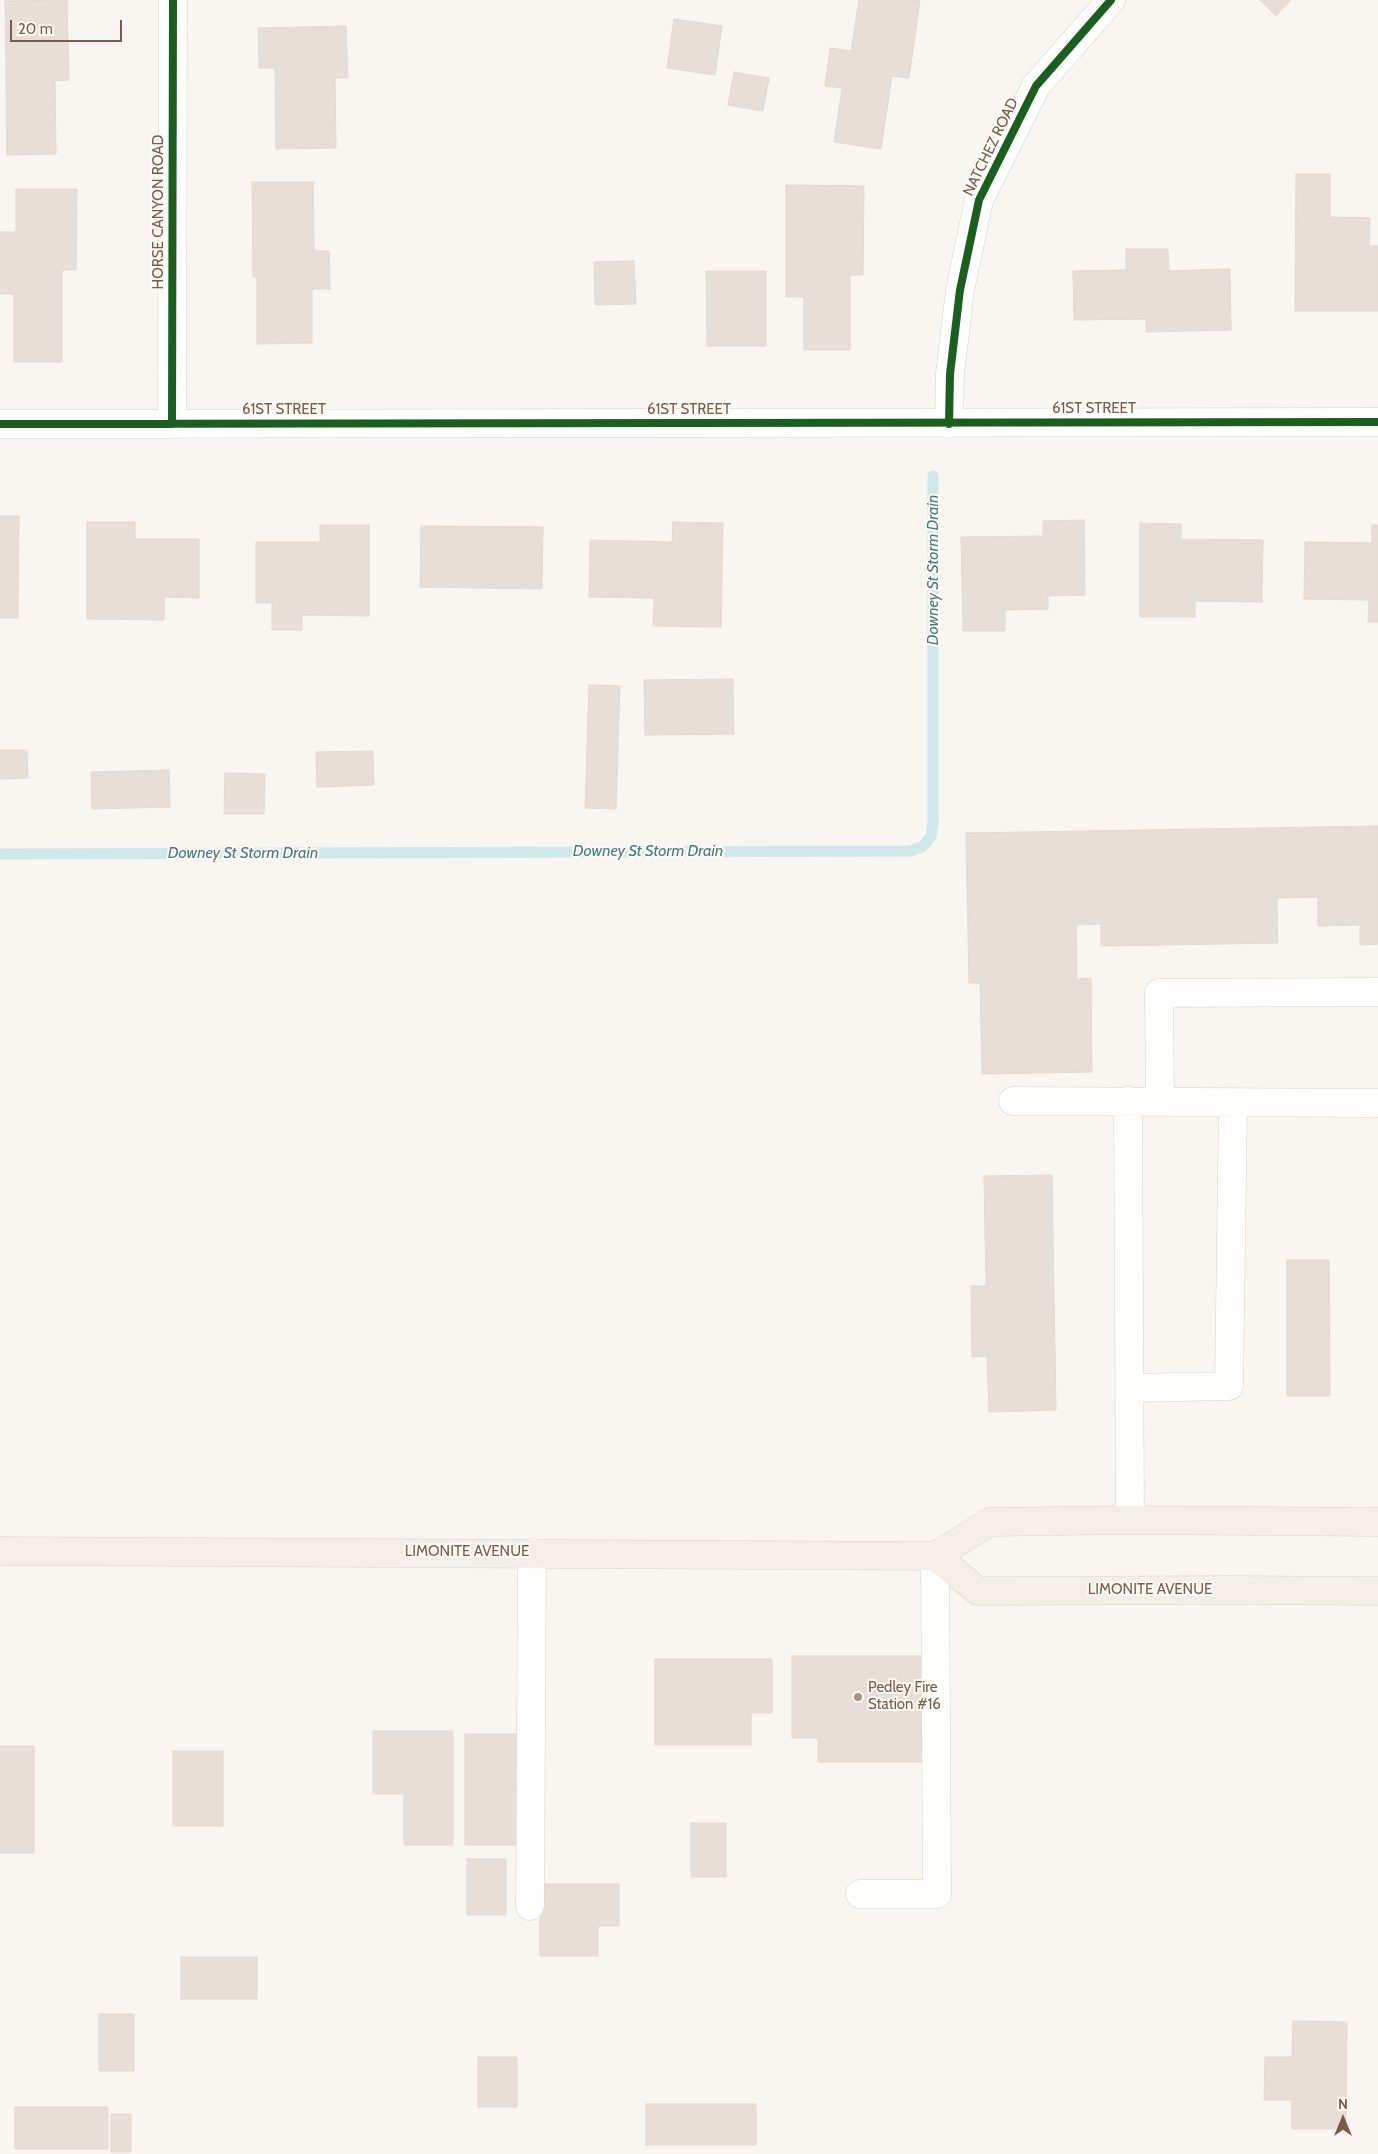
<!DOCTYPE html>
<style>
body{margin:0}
#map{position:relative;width:1378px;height:2154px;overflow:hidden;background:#f9f5f0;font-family:Cabin,sans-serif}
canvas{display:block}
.north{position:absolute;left:1318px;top:2094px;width:50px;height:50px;-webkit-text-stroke:4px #fffaf3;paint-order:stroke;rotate:0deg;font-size:14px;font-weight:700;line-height:20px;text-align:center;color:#7a5c4d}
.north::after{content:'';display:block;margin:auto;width:18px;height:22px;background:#7a5c4d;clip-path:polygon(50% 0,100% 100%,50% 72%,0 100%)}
.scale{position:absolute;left:10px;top:20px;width:112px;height:22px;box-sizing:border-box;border:2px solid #7a5c4d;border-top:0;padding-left:6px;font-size:15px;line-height:18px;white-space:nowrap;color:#7a5c4d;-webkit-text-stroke:4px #fffaf3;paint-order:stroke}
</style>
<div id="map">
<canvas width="1378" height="2154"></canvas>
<div class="north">N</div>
<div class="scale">20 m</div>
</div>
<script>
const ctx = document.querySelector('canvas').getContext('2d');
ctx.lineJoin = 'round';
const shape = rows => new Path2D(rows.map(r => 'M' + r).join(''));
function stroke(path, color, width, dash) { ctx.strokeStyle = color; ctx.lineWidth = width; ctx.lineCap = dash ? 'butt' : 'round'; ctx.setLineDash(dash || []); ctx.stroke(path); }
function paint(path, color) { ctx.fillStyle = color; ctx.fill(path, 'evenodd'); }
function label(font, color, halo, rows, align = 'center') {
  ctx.font = font + ' Cabin,sans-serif'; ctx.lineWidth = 4; ctx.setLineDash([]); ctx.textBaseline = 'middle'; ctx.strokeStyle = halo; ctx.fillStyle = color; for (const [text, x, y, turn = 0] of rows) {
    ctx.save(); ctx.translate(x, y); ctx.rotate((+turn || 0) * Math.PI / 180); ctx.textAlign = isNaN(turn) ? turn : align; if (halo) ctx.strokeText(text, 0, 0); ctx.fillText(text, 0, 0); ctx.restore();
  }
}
const stream = shape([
 [0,854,910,851,922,847,931,837,933,821,933,476]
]);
const building = shape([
 [67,0,69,80,55,81,56,154,7,155,5,1,67,0],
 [859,0,920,0,909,78,892,76,881,149,834,142,842,88,825,86,830,48,851,51,859,0],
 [1260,0,1291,0,1276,16,1260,0],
 [674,19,722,26,715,75,667,68,674,19],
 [346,26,348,78,335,78,336,148,276,149,275,68,259,68,258,28,346,26],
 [734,72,769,78,763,111,728,105,734,72],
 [1296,174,1330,174,1330,217,1370,218,1369,246,1378,246,1378,311,1295,311,1296,174],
 [252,182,313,182,314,251,329,251,330,289,312,289,312,343,257,344,257,277,253,277,252,182],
 [786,185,864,186,863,275,850,275,850,350,804,350,804,297,786,297,786,185],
 [16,189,77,189,76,270,62,270,62,362,14,362,14,294,0,294,0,232,16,232,16,189],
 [1126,249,1168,249,1169,271,1230,269,1231,330,1146,332,1146,319,1074,320,1073,271,1126,270,1126,249],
 [634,261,636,304,595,305,594,262,634,261],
 [706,271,766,271,766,346,707,346,706,271],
 [0,516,19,516,18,618,0,618,0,516],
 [1084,520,1085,595,1048,596,1048,609,1005,610,1005,631,963,631,961,537,1043,536,1043,521,1084,520],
 [87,522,135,522,135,539,199,539,199,598,164,597,164,620,87,619,87,522],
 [673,522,723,523,721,627,653,626,654,598,589,597,590,540,672,542,673,522],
 [1140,523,1181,524,1181,539,1263,540,1262,602,1195,601,1195,617,1140,617,1140,523],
 [320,525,369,525,369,616,302,615,302,630,272,630,272,603,256,603,256,542,320,542,320,525],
 [1372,525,1378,525,1378,622,1368,622,1369,600,1304,599,1305,542,1372,543,1372,525],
 [421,526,543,527,542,589,420,587,421,526],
 [733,679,734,734,645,735,644,680,733,679],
 [589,685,620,686,616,809,585,808,589,685],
 [0,750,27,750,28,778,0,779,0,750],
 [373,751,374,785,317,787,316,752,373,751],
 [169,770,170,807,92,809,91,772,169,770],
 [225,773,265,774,264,814,224,814,225,773],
 [1378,826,1378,944,1360,945,1360,925,1318,926,1318,897,1277,898,1278,943,1101,946,1101,924,1076,925,1077,979,1091,978,1092,1072,982,1074,980,983,969,983,966,833,1378,826],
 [1052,1175,1056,1410,989,1412,987,1356,972,1357,971,1286,986,1286,984,1176,1052,1175],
 [1287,1260,1329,1260,1330,1396,1287,1396,1287,1260],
 [792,1656,924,1656,924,1762,818,1762,818,1738,792,1738,792,1656],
 [655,1659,772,1659,772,1713,751,1713,751,1745,655,1745,655,1659],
 [373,1731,453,1731,453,1845,404,1845,404,1794,373,1794,373,1731],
 [465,1734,527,1734,523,1845,465,1845,465,1734],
 [0,1746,34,1746,34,1853,0,1853,0,1746],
 [173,1751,223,1751,223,1826,173,1826,173,1751],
 [691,1823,726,1823,726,1877,691,1877,691,1823],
 [467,1859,506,1859,506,1915,467,1915,467,1859],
 [540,1884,619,1884,619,1926,598,1926,598,1956,540,1956,540,1884],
 [181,1957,257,1957,257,1999,181,1999,181,1957],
 [99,2014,134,2014,134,2071,99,2071,99,2014],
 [1293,2021,1347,2022,1346,2129,1292,2129,1292,2100,1264,2100,1265,2057,1292,2057,1293,2021],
 [478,2057,517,2057,517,2107,478,2107,478,2057],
 [646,2104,756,2104,756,2145,646,2145,646,2104],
 [15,2107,108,2107,108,2149,15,2149,15,2107],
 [111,2114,131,2114,131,2152,111,2152,111,2114]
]);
const minor = shape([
 [0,424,1378,422],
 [172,424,173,0],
 [949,424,950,374,960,290,979,200,1036,86,1111,0],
 [1013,1101,1378,1103],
 [1128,1101,1130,1520],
 [1160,1102,1159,993,1378,992],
 [1131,1388,1229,1386,1233,1103],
 [860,1894,937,1894,935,1556],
 [530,1906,532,1553]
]);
const major = shape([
 [0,1551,935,1556,990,1522,1130,1520,1378,1522],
 [935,1556,978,1591,1231,1590,1378,1591]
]);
const cycleway = shape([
 [0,424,1378,422],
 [172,424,173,0],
 [949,424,950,374,960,290,979,200,1036,86,1111,0]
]);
const markers = [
 [858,1697,5,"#a69286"]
];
const streetNames = [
 ["NATCHEZ ROAD",991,147,-64],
 ["HORSE CANYON ROAD",159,212,-90],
 ["61ST STREET",1094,409],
 ["61ST STREET",284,410],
 ["61ST STREET",689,410],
 ["LIMONITE AVENUE",467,1552],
 ["LIMONITE AVENUE",1150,1590]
];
const poiNames = [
 ["Pedley Fire",868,1688],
 ["Station #16",868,1705]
];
const waterNames = [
 ["Downey St Storm Drain",933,570,-90],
 ["Downey St Storm Drain",648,851],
 ["Downey St Storm Drain",243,853]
];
stroke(stream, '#d0e8ea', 11);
paint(building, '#e6ded7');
stroke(building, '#e2d8d2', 1);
stroke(minor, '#d7d1cb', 29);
stroke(major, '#dad1cc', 29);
stroke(minor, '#fefefd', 28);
stroke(major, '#f3eee8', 28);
stroke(cycleway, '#1b5e20', 8);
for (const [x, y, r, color] of markers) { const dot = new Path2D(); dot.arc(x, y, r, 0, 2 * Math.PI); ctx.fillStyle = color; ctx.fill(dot); stroke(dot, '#fffaf3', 2); }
label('15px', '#7a5c4d', '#fffaf3', streetNames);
label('15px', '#7a5c4d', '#fffaf3', poiNames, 'left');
label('italic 16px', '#437c86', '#fffaf3', waterNames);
</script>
